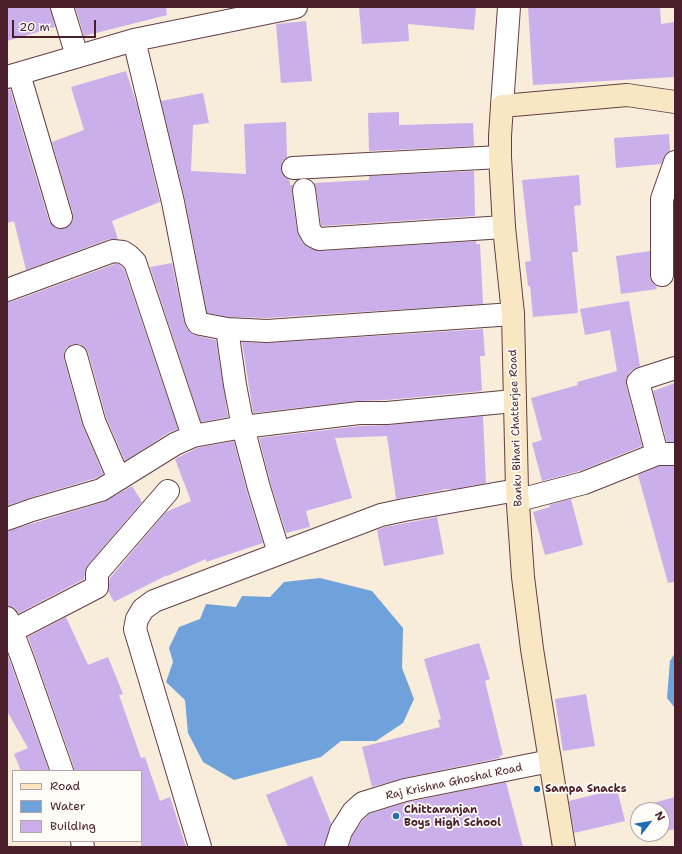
<!DOCTYPE html>
<style>
body{margin:0}
#map{position:relative;width:682px;height:854px;overflow:hidden;background:#f8ecda;font-family:"Shantell Sans",sans-serif}
canvas{display:block}
.frame{position:absolute;inset:0;border:8px solid #4a1f2b;pointer-events:none}
.legend{position:absolute;left:12px;top:770px;width:130px;height:72px;box-sizing:border-box;background:#fdfcf7;border:1px solid #b5a4a5;margin:0;padding:5px 7px;list-style:none;font-size:12px;color:#4a1f2b}
.legend li{display:flex;align-items:center;gap:8px;height:20px}
.legend b{width:20px;border:1px solid #b5a4a5}
.north{position:absolute;left:630px;top:802px;width:40px;height:40px;box-sizing:border-box;background:#fdfcf7;border:1px solid #b5a4a5;border-radius:50%;rotate:59deg;font-size:11px;font-weight:700;line-height:16px;text-align:center;color:#4a1f2b}
.north::after{content:'';display:block;margin:auto;width:14px;height:18px;background:#1f6fb2;clip-path:polygon(50% 0,100% 100%,50% 72%,0 100%)}
.scale{position:absolute;left:12px;top:20px;width:84px;height:18px;box-sizing:border-box;border:2px solid #4a1f2b;border-top:0;padding-left:5px;font-size:12px;line-height:14px;white-space:nowrap;color:#4a1f2b;-webkit-text-stroke:3px #fdfcf7;paint-order:stroke}
</style>
<div id="map">
<canvas width="682" height="854"></canvas>
<div class="frame"></div>
<ul class="legend">
<li><b style="height:5px;background:#f9e7c3"></b>Road</li>
<li><b style="height:11px;background:#6fa2db"></b>Water</li>
<li><b style="height:11px;background:#cbafeb"></b>Building</li>
</ul>
<div class="north">N</div>
<div class="scale">20 m</div>
</div>
<script>
const ctx = document.querySelector('canvas').getContext('2d');
ctx.lineJoin = 'round';
function paint(path, color) { ctx.fillStyle = color; ctx.fill(path, 'evenodd'); }
const shape = rows => new Path2D(rows.map(r => 'M' + r).join(''));
function stroke(path, color, width, dash) { ctx.strokeStyle = color; ctx.lineWidth = width; ctx.lineCap = dash ? 'butt' : 'round'; ctx.setLineDash(dash || []); ctx.stroke(path); }
function label(font, color, halo, rows, align = 'center') {
  ctx.font = font + ' "Shantell Sans",sans-serif'; ctx.lineWidth = 3.5; ctx.setLineDash([]); ctx.textBaseline = 'middle'; ctx.strokeStyle = halo; ctx.fillStyle = color; for (const [text, x, y, turn = 0] of rows) {
    ctx.save(); ctx.translate(x, y); ctx.rotate((+turn || 0) * Math.PI / 180); ctx.textAlign = isNaN(turn) ? turn : align; if (halo) ctx.strokeText(text, 0, 0); ctx.fillText(text, 0, 0); ctx.restore();
  }
}
const water = shape([
 [320,578,372,591,403,628,402,668,414,699,403,723,376,741,341,741,321,757,234,780,203,762,188,733,185,700,166,682,173,662,169,648,179,627,200,619,206,604,236,607,242,596,270,597,284,582],
 [675,653,675,708,667,698,670,661]
]);
const building = shape([
 [7,7,50,7,55,27,7,41],
 [75,7,166,7,167,15,84,36],
 [359,7,476,7,474,30,408,24,409,41,362,44],
 [528,7,660,7,661,24,675,22,675,77,533,85],
 [306,21,312,81,281,83,276,24],
 [126,71,137,105,160,202,112,221,118,239,109,239,26,270,14,221,7,223,7,90,10,89,49,221,53,226,58,229,64,229,70,225,73,220,73,214,52,142,84,130,71,87],
 [203,93,209,123,193,125,191,171,246,174,244,124,286,122,287,157,282,162,281,169,283,175,290,181,290,185,293,185,292,192,297,231,302,242,307,247,320,251,476,241,476,244,480,244,483,304,267,318,228,317,207,313,185,200,161,101],
 [399,112,399,125,473,123,474,146,369,151,368,113],
 [669,134,670,151,667,153,661,164,616,168,614,138],
 [474,171,475,216,322,226,321,225,316,188,314,183,369,180,369,176],
 [579,175,581,205,574,206,578,252,572,252,578,313,533,317,530,286,528,286,525,262,531,261,522,180],
 [650,251,650,275,651,281,656,286,657,289,621,294,616,256],
 [172,263,184,321,187,329,194,335,216,340,228,417,201,422,150,267],
 [115,264,119,264,124,269,178,429,168,433,125,461,106,417,88,352,85,347,80,344,72,344,67,347,64,352,64,359,82,424,103,474,96,478,29,498,7,506,7,302,11,302],
 [629,301,640,366,632,370,629,373,626,378,626,385,642,446,580,471,542,481,532,443,542,440,531,398,578,385,577,382,617,371,610,330,585,335,580,309],
 [483,329,485,356,480,356,482,391,386,400,358,401,253,413,242,342,268,343],
 [675,383,675,442,667,442,653,391],
 [483,416,486,483,454,489,443,489,443,490,396,499,387,436,335,438,352,498,306,511,310,527,286,533,271,485,259,438,360,426,388,425],
 [234,441,247,492,263,543,206,562,206,559,167,576,167,575,114,602,108,591,110,578,166,512,191,501,175,459,197,448],
 [659,466,675,466,675,582,668,583,638,475],
 [132,486,142,502,88,565,85,572,84,579,19,613,15,608,7,606,7,531,104,502],
 [571,499,583,545,545,555,533,512,550,507,549,505],
 [437,517,444,554,384,566,377,530,385,527],
 [66,617,88,665,108,657,123,694,119,695,141,758,145,757,160,801,170,797,186,847,141,847,141,771,74,771,74,767,28,637],
 [479,643,490,679,485,681,503,755,499,756,500,758,403,778,372,787,362,747,440,727,438,720,441,719,424,659],
 [7,653,11,664,49,771,21,771,14,754,28,748,7,711],
 [586,694,595,746,563,751,555,699],
 [312,776,331,823,324,847,288,847,266,795],
 [506,782,523,847,349,847,352,836,363,820,369,814,408,802],
 [617,789,625,821,574,833,569,801],
 [675,797,675,829,662,832,662,810,638,810,638,817,635,808]
]);
const street = shape([
 [62,7,77,56],
 [134,40,173,202,196,319,198,323,201,324,227,329,235,385,243,427,259,488,279,553],
 [19,74,61,217],
 [7,77,134,40,296,7],
 [502,106,509,7],
 [293,168,500,157],
 [304,190,309,229,313,236,319,239,504,227],
 [662,275,662,199,675,162],
 [7,290,113,251,123,252,129,256,135,262,193,436],
 [227,329,267,331,513,314],
 [76,356,94,421,119,479],
 [657,454,638,382,641,379,675,368],
 [519,500,584,483,657,454,675,454],
 [7,519,32,510,101,490,175,444,193,436,243,427,359,413,387,413,514,401],
 [7,618,23,660,62,771],
 [12,631,97,587,97,573,168,491],
 [82,841,83,847],
 [200,847,135,629,137,619,143,609,154,601,381,515,404,510,517,490],
 [336,847,341,831,348,820,353,812,363,803,405,790,550,761]
]);
const secondary = shape([
 [564,847,532,649,523,577,517,490,513,314,504,227,500,157,500,136,502,106,627,95,675,102]
]);
const markers = [
 [537,789,4,"#1f6fb2"],
 [396,816,4,"#1f6fb2"]
];
const streetNames = [
 ["Banku Bihari Chatterjee Road",516,428,-92],
 ["Raj Krishna Ghoshal Road",454,782,-12]
];
const poiNames = [
 ["Sampa Snacks",545,789],
 ["Chittaranjan",404,810],
 ["Boys High School",404,823]
];
paint(water, '#6fa2db');
paint(building, '#cbafeb');
stroke(street, '#643e45', 24);
stroke(secondary, '#643e45', 24);
stroke(street, '#fff', 22);
stroke(secondary, '#f9e7c3', 22);
for (const [x, y, r, color] of markers) { const dot = new Path2D(); dot.arc(x, y, r, 0, 2 * Math.PI); ctx.fillStyle = color; ctx.fill(dot); stroke(dot, '#fdfcf7', 1.5); }
label('11px', '#4a1f2b', '#fdfcf7', streetNames);
label('bold 11px', '#4a1f2b', '#fdfcf7', poiNames, 'left');
</script>
